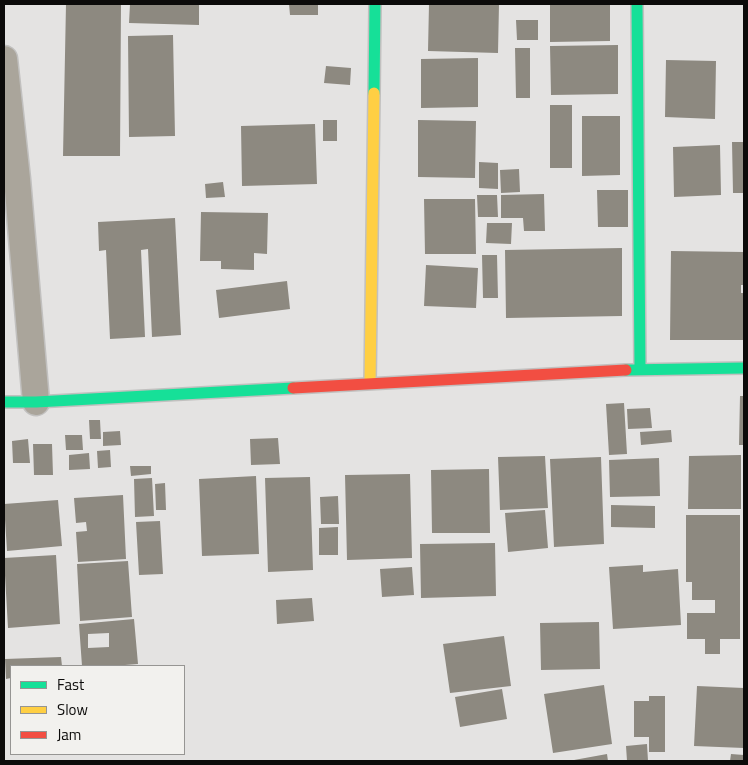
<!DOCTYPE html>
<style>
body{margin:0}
#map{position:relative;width:748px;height:765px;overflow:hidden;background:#e4e3e2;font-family:"Titillium Web",sans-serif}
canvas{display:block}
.frame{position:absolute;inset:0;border:5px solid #0c0b0a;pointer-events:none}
.legend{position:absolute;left:10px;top:665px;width:175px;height:90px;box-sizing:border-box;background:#f2f1ee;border:1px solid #969593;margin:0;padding:6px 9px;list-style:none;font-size:15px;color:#0c0b0a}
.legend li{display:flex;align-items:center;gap:10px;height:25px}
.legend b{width:25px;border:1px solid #969593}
</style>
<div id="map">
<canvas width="748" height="765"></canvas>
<div class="frame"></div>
<ul class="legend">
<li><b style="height:6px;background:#16e098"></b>Fast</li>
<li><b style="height:6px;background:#ffcf43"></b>Slow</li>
<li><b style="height:6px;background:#f24e42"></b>Jam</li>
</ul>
</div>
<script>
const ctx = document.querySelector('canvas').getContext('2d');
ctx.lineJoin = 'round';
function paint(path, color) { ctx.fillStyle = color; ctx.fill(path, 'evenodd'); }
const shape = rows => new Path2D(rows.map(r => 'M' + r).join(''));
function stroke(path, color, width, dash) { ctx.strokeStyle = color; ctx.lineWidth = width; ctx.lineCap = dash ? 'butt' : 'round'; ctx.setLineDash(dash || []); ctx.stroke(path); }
const building = shape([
 [66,4,121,4,120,156,63,156],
 [130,4,199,4,199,25,129,23],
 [289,4,318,4,318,15,290,15],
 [429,4,499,4,498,53,428,51],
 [550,4,610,4,610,41,550,42],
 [516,20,538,20,538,40,517,40],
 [173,35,175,136,129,137,128,36],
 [618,45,618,94,551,95,550,46],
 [515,48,530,48,530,98,516,98],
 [478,58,478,107,421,108,421,59],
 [666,60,716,61,715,119,665,117],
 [326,66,351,68,350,85,324,83],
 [550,105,572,105,572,168,550,168],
 [582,116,620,116,620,175,582,176],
 [323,120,337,120,337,141,323,141],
 [418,120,476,121,475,178,418,177],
 [315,124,317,184,242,186,241,126],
 [732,142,744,142,744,193,733,193],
 [720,145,721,195,674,197,673,147],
 [479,162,498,163,498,189,479,188],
 [519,169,520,192,501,193,500,170],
 [223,182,225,197,206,198,205,184],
 [597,190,628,190,628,227,598,227],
 [544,194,545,231,524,231,523,218,501,218,501,195],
 [477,195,497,195,498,217,478,217],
 [424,199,475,199,476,254,425,254],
 [201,212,268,213,267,254,254,253,254,270,221,269,221,261,200,261],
 [175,218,181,335,152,337,148,249,141,250,145,337,110,339,106,250,99,251,98,222],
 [487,223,512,223,511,244,486,243],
 [622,248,622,316,506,318,505,250],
 [671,251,744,252,744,285,741,285,741,293,744,293,744,340,670,340],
 [482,255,497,255,498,298,483,298],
 [426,265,478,268,476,308,424,306],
 [287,281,290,309,219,318,216,290],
 [740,396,744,396,744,445,739,445],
 [624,403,627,454,609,455,606,404],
 [650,408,652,428,628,429,627,409],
 [89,420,100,420,101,439,90,439],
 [671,430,672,442,641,445,640,432],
 [120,431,121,445,103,446,103,432],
 [65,435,82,435,83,450,66,450],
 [278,438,280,464,251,465,250,439],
 [28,439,30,463,13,463,12,441],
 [33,444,52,444,53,475,34,475],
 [110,450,111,467,98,468,97,451],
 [89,453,90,469,69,470,69,455],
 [741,455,741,509,688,509,689,456],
 [545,456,548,508,500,510,498,457],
 [601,457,604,544,554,547,550,459],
 [659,458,660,496,610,497,609,460],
 [130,466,151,466,151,474,131,476],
 [489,469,490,533,432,533,431,470],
 [410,474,412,558,347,560,345,475],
 [256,476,259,554,202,556,199,479],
 [310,477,313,570,268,572,265,478],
 [152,478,154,516,135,517,134,479],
 [165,483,166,510,156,510,155,484],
 [123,495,126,559,78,562,76,532,87,531,86,522,76,523,74,498],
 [338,496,339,524,321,524,320,497],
 [58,500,62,546,7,551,4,504],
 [611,505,655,506,655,528,611,527],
 [545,510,548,548,508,552,505,513],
 [686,515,740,515,740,639,720,639,720,654,705,654,705,639,687,639,687,613,715,613,715,600,692,600,692,582,686,582],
 [160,521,163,574,139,575,136,522],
 [338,527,338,555,319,555,319,528],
 [495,543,496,596,421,598,420,544],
 [56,555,60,624,8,628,4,558],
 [128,561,132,617,80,621,77,564],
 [643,565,643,572,678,569,681,625,613,629,609,567],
 [412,567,414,595,382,597,380,569],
 [312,598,314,621,277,624,276,600],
 [134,619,138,664,112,666,82,666,79,624],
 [109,633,109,647,88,648,88,634],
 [599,622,600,669,541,670,540,623],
 [504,636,511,686,450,693,443,644],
 [61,657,62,666,11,666,11,678,6,679,5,659],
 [604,685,612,744,553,753,544,694],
 [697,686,744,688,744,748,694,746],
 [502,689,507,719,460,727,455,697],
 [649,696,665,696,665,752,649,752,649,737,634,737,634,701,649,701],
 [647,744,648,761,627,761,626,746],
 [607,754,608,761,574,761,574,760],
 [731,754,744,755,744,761,730,761]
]);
const street = shape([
 [4,59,17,179,36,402]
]);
const fast = shape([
 [637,4,640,369],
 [374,93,375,4],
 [626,370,744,368],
 [4,402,36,402,293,388]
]);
const slow = shape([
 [370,383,374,93]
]);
const jam = shape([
 [293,388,626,370]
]);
paint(building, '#8d8980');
stroke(street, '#c1c0bf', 29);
stroke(fast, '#c1c0bf', 14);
stroke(slow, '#c1c0bf', 14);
stroke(jam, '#c1c0bf', 14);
stroke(street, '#aaa59b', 26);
stroke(fast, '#16e098', 11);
stroke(slow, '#ffcf43', 11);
stroke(jam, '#f24e42', 11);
</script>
